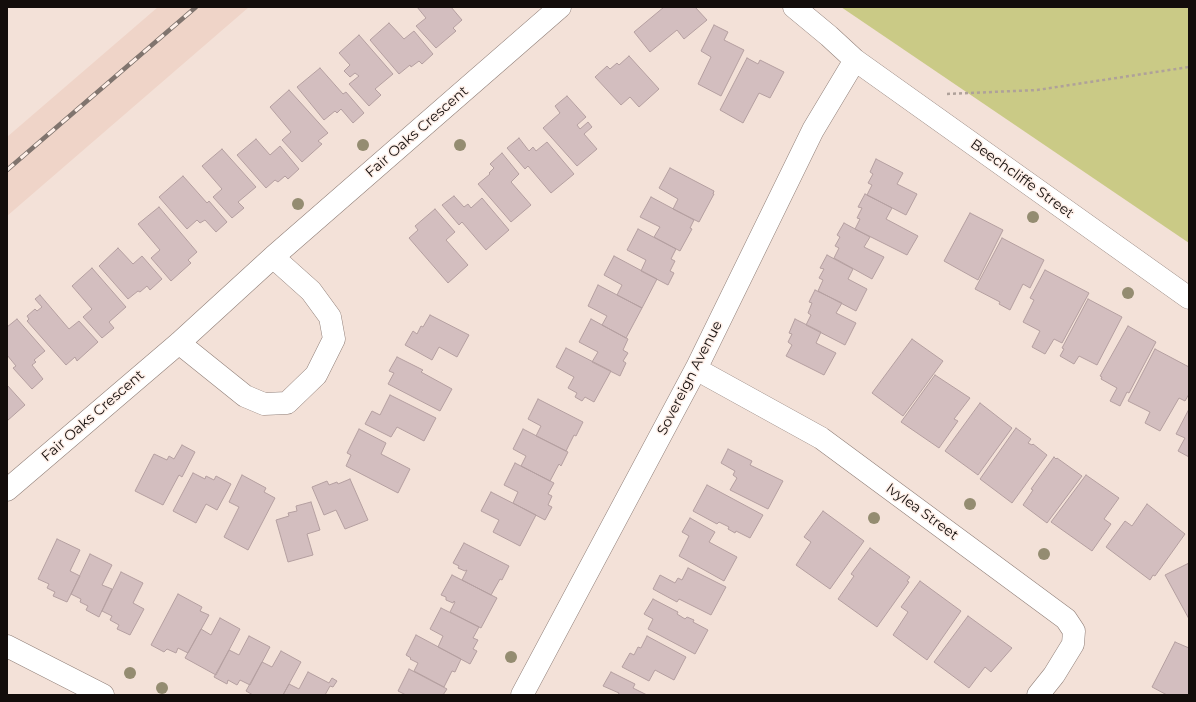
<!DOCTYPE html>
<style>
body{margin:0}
#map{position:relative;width:1196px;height:702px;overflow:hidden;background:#f3e1d8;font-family:Montserrat,sans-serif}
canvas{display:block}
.frame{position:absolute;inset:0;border:8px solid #130d0b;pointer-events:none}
</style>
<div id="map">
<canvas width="1196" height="702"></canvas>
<div class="frame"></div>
</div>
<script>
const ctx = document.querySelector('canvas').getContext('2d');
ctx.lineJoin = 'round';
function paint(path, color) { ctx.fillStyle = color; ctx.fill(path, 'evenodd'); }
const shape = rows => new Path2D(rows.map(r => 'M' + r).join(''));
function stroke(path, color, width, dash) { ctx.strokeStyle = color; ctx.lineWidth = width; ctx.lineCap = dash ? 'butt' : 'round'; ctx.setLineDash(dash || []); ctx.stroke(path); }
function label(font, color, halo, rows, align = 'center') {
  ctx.font = font + ' Montserrat,sans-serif'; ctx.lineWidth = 3; ctx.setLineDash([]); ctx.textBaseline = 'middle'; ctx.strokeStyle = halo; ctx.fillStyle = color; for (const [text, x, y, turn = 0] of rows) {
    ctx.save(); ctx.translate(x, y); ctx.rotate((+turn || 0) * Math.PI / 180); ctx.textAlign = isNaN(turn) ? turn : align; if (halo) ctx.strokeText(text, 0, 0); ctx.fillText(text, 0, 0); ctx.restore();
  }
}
const built = shape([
 [158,7,249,7,7,216,7,137]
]);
const green = shape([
 [841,7,1189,7,1189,243]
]);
const building = shape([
 [417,7,451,7,462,20,453,28,456,31,436,48,416,26,426,18,417,7],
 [664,7,695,7,707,20,684,39,677,30,650,52,634,32,664,7],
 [389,23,404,39,414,31,433,54,422,64,419,61,411,67,410,65,399,74,370,40,389,23],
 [714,25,728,32,724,40,744,50,721,96,698,84,711,57,701,51,714,25],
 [359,35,393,74,375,89,381,95,369,106,349,84,359,76,355,73,350,77,344,71,350,65,339,53,359,35],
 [629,56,659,89,639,107,630,97,621,105,595,77,607,66,610,69,617,63,619,65,629,56],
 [747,58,758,64,760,60,784,72,770,98,759,93,743,123,720,110,747,58],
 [320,68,343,94,346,92,364,113,353,123,341,109,337,113,335,111,324,120,297,87,320,68],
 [289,90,328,133,318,141,322,144,302,162,282,140,291,132,270,107,289,90],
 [567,96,586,117,577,125,580,129,588,122,592,127,584,134,597,149,577,166,543,128,560,113,555,106,567,96],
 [519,138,529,151,533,147,536,151,547,142,574,174,551,193,528,166,525,169,507,148,519,138],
 [256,139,270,155,280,146,299,169,288,179,285,176,278,182,275,180,266,188,237,155,256,139],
 [222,149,256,187,238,202,244,208,232,218,213,197,222,189,202,166,222,149],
 [502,153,519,174,511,182,531,205,511,222,478,184,490,174,489,173,494,168,490,164,502,153],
 [876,159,903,173,897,184,917,194,906,215,867,195,872,185,868,183,873,174,870,172,876,159],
 [670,168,714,191,713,194,714,194,699,222,673,209,678,199,659,188,670,168],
 [183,176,207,203,209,201,227,222,216,232,205,220,200,223,197,220,187,229,159,197,183,176],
 [865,194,892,208,886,219,918,236,907,255,855,229,860,219,857,218,862,208,858,207,865,194],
 [454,196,464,207,468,204,471,208,482,198,509,230,486,250,462,222,459,225,442,205,454,196],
 [651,197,694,220,690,228,692,229,680,251,654,237,660,227,640,217,651,197],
 [159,207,197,252,188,260,191,263,171,281,151,258,160,250,138,224,159,207],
 [435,209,455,232,446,240,468,265,448,283,409,238,418,230,415,226,435,209],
 [970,213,1003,230,978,280,944,261,970,213],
 [844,223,870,237,864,247,884,257,872,279,834,258,839,248,835,246,840,237,837,235,844,223],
 [638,229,676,249,671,259,675,261,670,271,674,273,668,285,641,271,646,260,627,250,638,229],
 [1002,238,1044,260,1030,288,1023,284,1010,310,999,304,1000,302,975,289,1002,238],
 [118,248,133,264,142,256,162,279,150,290,147,286,140,292,138,291,128,299,99,266,118,248],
 [827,255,853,269,848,279,867,289,856,311,818,291,823,280,819,278,824,269,820,268,827,255],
 [614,256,657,279,642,308,617,295,622,285,604,275,614,256],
 [92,268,126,307,109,322,114,328,102,338,83,317,92,309,72,286,92,268],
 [1045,270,1089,293,1062,343,1054,339,1045,354,1032,347,1040,331,1023,322,1034,300,1030,298,1045,270],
 [598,285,642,308,626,338,602,325,607,316,588,306,598,285],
 [815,290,842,303,836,313,856,323,845,345,806,325,811,315,808,313,812,303,809,302,815,290],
 [40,295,69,329,79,321,98,342,77,361,75,357,66,365,27,321,29,319,27,316,35,309,37,311,42,307,35,299,40,295],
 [1088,299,1122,317,1097,365,1079,356,1074,364,1060,356,1064,349,1062,348,1088,299],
 [430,315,469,335,457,357,439,347,432,360,405,345,413,331,417,334,421,326,423,327,430,315],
 [17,319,45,351,34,360,36,362,32,365,43,379,32,389,13,368,16,366,7,355,7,327,17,319],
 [591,319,628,339,623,350,628,353,623,361,626,363,620,376,592,362,598,352,579,342,591,319],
 [795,319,821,332,816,343,836,353,824,375,786,356,792,345,788,342,792,334,789,333,795,319],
 [1128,326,1156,342,1129,393,1127,392,1120,406,1110,401,1117,388,1101,379,1102,377,1100,376,1128,326],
 [912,339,943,361,903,416,872,393,912,339],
 [566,348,611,371,594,402,585,397,582,401,575,397,577,393,568,388,574,377,556,367,566,348],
 [1155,349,1189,367,1189,394,1185,401,1179,398,1160,431,1145,423,1150,412,1128,401,1155,349],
 [397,357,423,370,421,372,452,389,440,411,388,384,394,373,389,371,397,357],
 [935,375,970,398,954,419,958,421,939,448,901,422,935,375],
 [7,385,25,405,7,421,7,385],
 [390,395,436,418,424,441,397,427,391,437,365,424,372,411,380,415,390,395],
 [538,399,583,422,576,436,574,435,566,451,536,436,541,426,528,419,538,399],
 [980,403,1012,428,978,475,945,451,980,403],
 [1189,409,1189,457,1178,451,1185,438,1176,434,1189,409],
 [1016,428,1031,439,1028,443,1032,445,1033,444,1047,455,1012,503,980,479,1016,428],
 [359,429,386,443,381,454,410,469,398,493,346,466,351,455,347,453,359,429],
 [523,429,568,452,561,466,559,464,550,481,521,466,526,456,513,449,523,429],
 [182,445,195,452,182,477,179,475,163,505,135,491,154,454,167,460,169,456,174,459,182,445],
 [728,449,752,461,750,465,783,481,768,509,730,490,737,478,733,475,735,471,721,463,728,449],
 [1054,457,1056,459,1057,458,1082,476,1047,523,1023,505,1033,490,1031,489,1054,457],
 [515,463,554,483,548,494,552,496,548,505,552,507,545,520,513,503,518,492,504,485,515,463],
 [193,473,205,479,206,476,214,480,216,476,231,484,217,510,206,504,196,523,173,511,193,473],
 [242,475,266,488,264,492,275,498,248,550,224,537,239,507,229,502,242,475],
 [1086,475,1119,498,1104,519,1111,524,1092,551,1051,522,1086,475],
 [350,479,368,520,345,529,336,510,324,515,312,487,327,481,329,485,337,482,338,484,350,479],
 [707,485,763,515,750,538,736,531,735,533,728,529,729,527,719,522,717,524,693,511,707,485],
 [491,492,536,515,520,546,493,532,499,520,481,511,491,492],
 [311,502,320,530,307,534,313,555,288,562,276,520,289,516,288,513,297,511,296,506,311,502],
 [1147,504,1185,534,1155,576,1153,575,1150,580,1106,547,1125,521,1132,526,1147,504],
 [823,511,864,541,830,589,796,565,811,542,804,537,823,511],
 [690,518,715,532,709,542,737,557,724,581,679,556,689,536,682,532,690,518],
 [57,539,80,550,70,571,80,576,67,602,53,596,55,592,47,588,49,584,38,579,57,539],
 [464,543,509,566,502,580,500,579,491,595,462,580,467,570,465,571,458,568,459,566,453,563,464,543],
 [870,548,910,577,907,581,909,582,877,627,838,599,854,576,851,574,870,548],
 [90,554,112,565,102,585,112,589,99,617,86,610,88,606,80,602,81,599,71,594,90,554],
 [1189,563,1189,619,1165,575,1189,563],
 [688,568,726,587,711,615,679,599,677,602,653,589,660,575,675,583,678,578,682,580,688,568],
 [121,572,143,583,133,603,144,609,130,635,117,629,119,625,110,620,112,616,102,611,121,572],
 [452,575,497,598,481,628,450,612,455,602,454,601,453,603,446,600,446,597,441,595,452,575],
 [920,581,961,611,927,660,893,635,908,612,901,607,920,581],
 [178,594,202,607,200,611,209,615,188,653,178,648,176,653,167,649,164,652,151,645,178,594],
 [653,599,678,612,677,614,685,619,687,617,694,620,693,622,708,630,695,654,648,629,653,619,644,614,653,599],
 [441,608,479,627,473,638,478,640,473,649,477,651,470,664,438,647,443,636,430,629,441,608],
 [968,616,1012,648,991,672,985,667,969,688,934,662,968,616],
 [220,618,240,629,216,675,185,658,201,629,211,635,220,618],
 [416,635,461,659,455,672,452,671,444,687,414,671,418,663,410,659,411,658,406,655,416,635],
 [249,636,270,647,250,685,240,680,237,685,228,680,227,684,214,677,229,650,239,655,249,636],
 [647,636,686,657,674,680,655,670,649,681,622,667,630,653,634,655,638,647,641,648,647,636],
 [1175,642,1189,648,1189,695,1167,695,1152,687,1175,642],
 [281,651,301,662,283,695,253,695,246,691,262,662,272,667,281,651],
 [409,669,447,689,443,695,406,695,398,691,409,669],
 [308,672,329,683,332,678,337,681,333,687,330,686,325,695,283,695,289,684,299,689,308,672],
 [611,672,635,684,633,688,647,695,618,695,619,693,603,686,611,672]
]);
const path = shape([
 [947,94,1037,90,1189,67]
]);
const minor = shape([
 [794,7,829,36,855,60,1189,298],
 [179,343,245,396,264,404,287,403,316,375,334,339,330,317,311,291,273,257],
 [696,369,821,438,1066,619,1074,631,1073,644,1054,675,1038,695],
 [7,490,179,343,273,257,560,7],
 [7,646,103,695],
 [522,695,696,369,813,130,855,60]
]);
const rail = shape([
 [7,170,196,7]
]);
const trees = [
 [363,145],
 [460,145],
 [298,204],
 [1033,217],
 [1128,293],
 [970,504],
 [874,518],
 [1044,554],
 [511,657],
 [130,673],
 [162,688]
];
const streetNames = [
 ["Fair Oaks Crescent",417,132,-41],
 ["Beechcliffe Street",1022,179,36],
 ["Sovereign Avenue",690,378,-63],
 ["Fair Oaks Crescent",93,416,-41],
 ["Ivylea Street",922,512,36]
];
paint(built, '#efd4c8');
paint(green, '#caca86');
paint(building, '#d3bebf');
stroke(building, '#b49fa0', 1);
stroke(minor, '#907f78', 23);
stroke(path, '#afa19a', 2.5, [3, 3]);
stroke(minor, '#fff', 22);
stroke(rail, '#80746e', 4.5);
stroke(rail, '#feefe8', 3, [9]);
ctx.fillStyle = '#948c71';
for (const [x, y] of trees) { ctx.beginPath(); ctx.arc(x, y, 6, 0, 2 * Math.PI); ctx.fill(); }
label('14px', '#130d0b', '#feefe8', streetNames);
</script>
